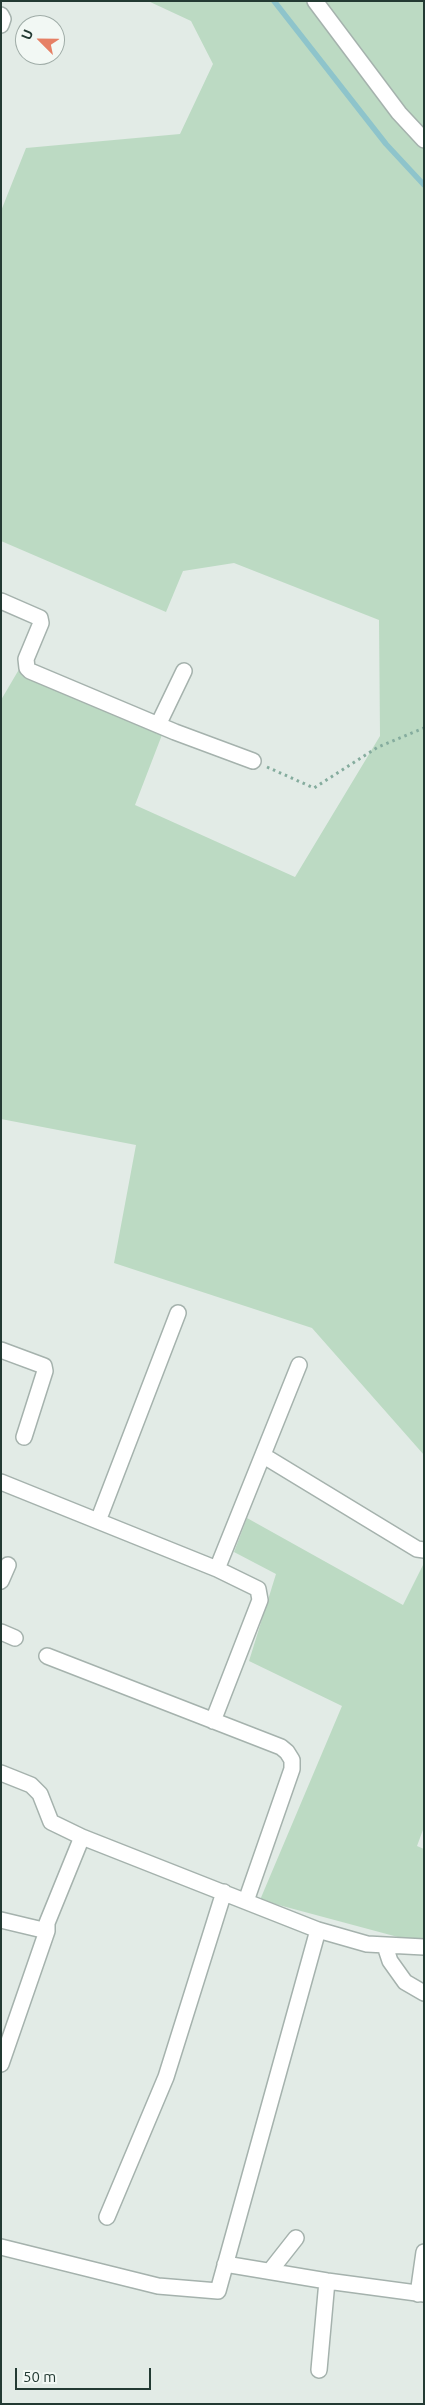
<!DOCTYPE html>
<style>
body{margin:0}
#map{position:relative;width:425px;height:2405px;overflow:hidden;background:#e2ebe6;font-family:Ubuntu,sans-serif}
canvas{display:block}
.frame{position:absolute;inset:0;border:2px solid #233a33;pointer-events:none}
.north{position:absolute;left:15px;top:15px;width:50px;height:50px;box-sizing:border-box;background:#f2f8f4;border:1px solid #9faca7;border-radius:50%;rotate:293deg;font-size:14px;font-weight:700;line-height:20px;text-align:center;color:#233a33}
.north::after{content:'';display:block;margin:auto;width:18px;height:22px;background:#e68065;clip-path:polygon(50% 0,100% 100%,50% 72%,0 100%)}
.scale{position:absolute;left:15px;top:2368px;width:136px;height:22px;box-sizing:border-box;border:2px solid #233a33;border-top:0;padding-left:6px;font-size:15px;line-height:18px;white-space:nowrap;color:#233a33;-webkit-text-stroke:4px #f2f8f4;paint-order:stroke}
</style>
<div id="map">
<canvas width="425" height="2405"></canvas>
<div class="frame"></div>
<div class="north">U</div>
<div class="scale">50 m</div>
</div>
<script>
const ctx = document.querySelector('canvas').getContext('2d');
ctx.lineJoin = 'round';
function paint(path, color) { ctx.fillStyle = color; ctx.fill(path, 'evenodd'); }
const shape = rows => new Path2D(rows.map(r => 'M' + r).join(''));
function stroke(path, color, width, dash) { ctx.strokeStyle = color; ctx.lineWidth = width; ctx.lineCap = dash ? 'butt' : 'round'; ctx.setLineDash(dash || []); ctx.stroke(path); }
const green = shape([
 [148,1,424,1,424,1455,312,1328,114,1263,136,1145,1,1119,1,700,21,666,165,727,135,805,295,877,380,736,379,620,234,563,183,571,166,612,1,541,1,211,26,148,180,134,213,64,191,21],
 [247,1518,403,1605,424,1563,424,1827,417,1846,424,1849,424,1944,260,1900,342,1706,249,1661,276,1574,234,1552]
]);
const stream = shape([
 [274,1,386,144,424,185]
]);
const path = shape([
 [267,767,314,788,378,747,424,728]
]);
const minor = shape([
 [315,1,399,113,424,140],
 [1,15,3,19,1,25],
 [1,601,40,618,41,623,26,659,27,668,30,671,175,732,253,761],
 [158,725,184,671],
 [1,1350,44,1366,45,1371,24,1437],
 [264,1456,417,1549,424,1550],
 [1,1482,217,1569,258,1589,260,1600,213,1721],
 [98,1521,178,1313],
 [217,1569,299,1365],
 [1,1581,8,1565],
 [1,1632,15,1638],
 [47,1656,281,1747,287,1752,292,1760,292,1769,246,1901],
 [1,1773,31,1785,40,1794,51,1822,82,1837,318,1930,367,1944,424,1947],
 [1,1920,47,1931,47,1923,82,1837],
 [385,1946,390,1961,405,1982,424,1993],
 [1,2064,47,1931],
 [107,2217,166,2077,224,1892],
 [1,2247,158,2286,218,2291,318,1930],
 [225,2264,327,2281,424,2294],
 [270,2271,296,2238],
 [418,2294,424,2252],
 [319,2370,327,2281]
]);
paint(green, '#bcdac3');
stroke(stream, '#8ec4cb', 5.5);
stroke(minor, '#a5b2ad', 18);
stroke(path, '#85ac9e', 3, [2.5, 4]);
stroke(minor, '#fff', 15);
</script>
